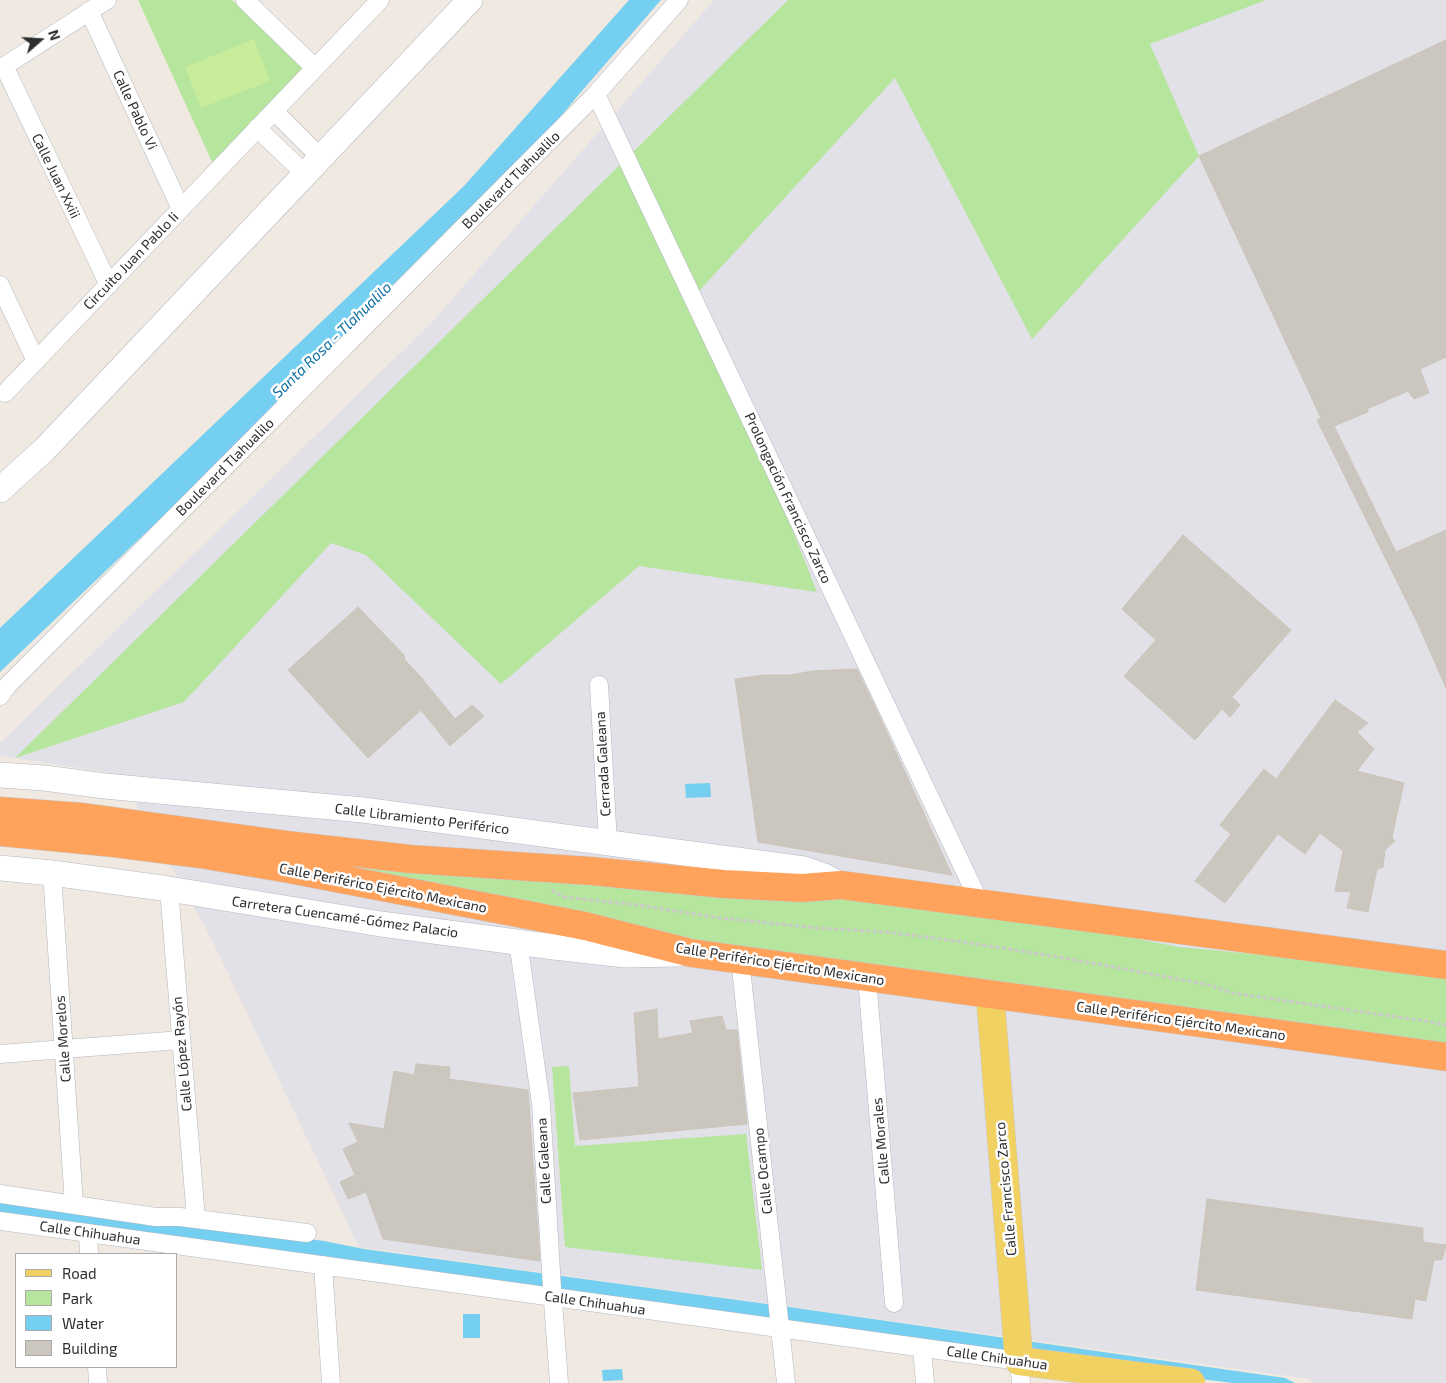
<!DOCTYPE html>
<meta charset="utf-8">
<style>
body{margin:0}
#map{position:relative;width:1446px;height:1383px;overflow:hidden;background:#efe9e1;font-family:"Exo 2",sans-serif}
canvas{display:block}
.legend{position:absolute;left:15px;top:1253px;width:162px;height:115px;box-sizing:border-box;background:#fff;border:1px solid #ababab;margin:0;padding:6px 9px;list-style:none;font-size:15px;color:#2e2e2e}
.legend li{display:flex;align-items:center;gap:10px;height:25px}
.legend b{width:25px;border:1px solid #ababab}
.north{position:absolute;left:15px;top:15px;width:50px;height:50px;-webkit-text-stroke:4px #fff;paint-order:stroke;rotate:71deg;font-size:14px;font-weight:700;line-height:20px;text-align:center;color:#2e2e2e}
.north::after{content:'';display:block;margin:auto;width:18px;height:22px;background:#2e2e2e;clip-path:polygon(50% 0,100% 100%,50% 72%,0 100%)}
</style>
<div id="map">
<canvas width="1446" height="1383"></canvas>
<ul class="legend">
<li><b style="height:6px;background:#f2d163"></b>Road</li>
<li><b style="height:14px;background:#b6e59e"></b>Park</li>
<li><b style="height:14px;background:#75cff0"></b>Water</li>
<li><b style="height:14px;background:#cbc7bf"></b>Building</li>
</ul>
<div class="north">N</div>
</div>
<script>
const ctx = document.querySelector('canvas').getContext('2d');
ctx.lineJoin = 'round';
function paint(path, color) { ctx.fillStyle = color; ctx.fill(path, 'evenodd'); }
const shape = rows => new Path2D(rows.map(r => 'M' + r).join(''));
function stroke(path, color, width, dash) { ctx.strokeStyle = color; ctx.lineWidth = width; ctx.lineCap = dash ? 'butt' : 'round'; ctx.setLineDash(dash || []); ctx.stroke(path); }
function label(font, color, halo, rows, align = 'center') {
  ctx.font = font + ' "Exo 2",sans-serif'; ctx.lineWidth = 5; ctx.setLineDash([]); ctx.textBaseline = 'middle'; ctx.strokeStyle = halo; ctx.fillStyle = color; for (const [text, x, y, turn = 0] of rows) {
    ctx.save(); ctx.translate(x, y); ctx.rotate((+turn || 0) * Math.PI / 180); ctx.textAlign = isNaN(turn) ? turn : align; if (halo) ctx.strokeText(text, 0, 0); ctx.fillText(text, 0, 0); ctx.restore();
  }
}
const industrial = shape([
 [714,0,1446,0,1446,1383,1312,1383,1310,1379,359,1247,211,938,120,774,0,756,0,743,433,321]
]);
const green = shape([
 [138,0,232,0,304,68,213,164],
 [788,0,1266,0,1150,44,1199,156,1032,339,895,78,699,291,817,592,639,566,501,684,366,555,331,543,184,702,15,758],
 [273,852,797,892,1051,922,1179,947,1446,972,1446,1062,693,949],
 [569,1066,575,1146,746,1134,762,1270,565,1247,552,1067]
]);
const pitch = shape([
 [254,39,270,81,201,108,185,67]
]);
const water = shape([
 [629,0,661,0,581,92,479,214,0,672,0,628,464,186],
 [710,783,711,797,686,798,685,784],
 [0,1198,324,1241,364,1249,796,1308,1285,1378,1295,1383,1233,1383,1036,1359,0,1216],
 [463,1314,480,1314,480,1338,463,1338],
 [622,1369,623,1380,603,1381,602,1370]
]);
const building = shape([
 [1446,40,1446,357,1420,369,1429,393,1414,399,1408,391,1367,409,1368,412,1334,426,1396,552,1446,530,1446,688,1418,624,1317,420,1321,418,1199,156,1446,40],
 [1183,535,1291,630,1232,697,1240,705,1230,717,1222,709,1195,740,1124,676,1156,640,1122,609,1183,535],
 [358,607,404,655,405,660,420,676,455,719,472,705,484,716,450,746,421,710,368,758,288,670,358,607],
 [857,669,878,713,952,875,758,842,735,679,764,675,791,675,812,671,857,669],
 [1335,700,1368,723,1357,732,1374,749,1357,771,1404,783,1392,837,1395,841,1385,850,1383,867,1377,869,1368,912,1347,908,1351,892,1335,891,1343,851,1320,833,1305,854,1278,834,1225,903,1195,881,1231,834,1220,825,1264,769,1276,779,1335,700],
 [657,1009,658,1039,693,1033,690,1021,722,1016,726,1030,737,1030,747,1124,580,1140,573,1093,639,1087,634,1013,657,1009],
 [416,1064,450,1067,449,1079,528,1090,540,1261,383,1239,366,1192,348,1199,340,1182,355,1175,343,1149,358,1142,349,1123,384,1129,394,1071,414,1075,416,1064],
 [1207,1199,1423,1228,1423,1242,1446,1245,1442,1260,1434,1260,1426,1301,1415,1299,1412,1319,1196,1290,1207,1199]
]);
const path = shape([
 [552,890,563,897,638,905,720,918,818,928,886,932,956,941,1053,956,1157,975,1209,985,1232,993,1425,1021,1446,1025]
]);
const street = shape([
 [245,0,315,68],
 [89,11,181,209],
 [4,66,109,285],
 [0,69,107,0],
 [596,94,980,903],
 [274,111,321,158],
 [257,128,305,174],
 [0,285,36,361],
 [5,393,380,0],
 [599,685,608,843],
 [0,696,8,685,596,94,679,0],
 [52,873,74,1205],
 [169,889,196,1219],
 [518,941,541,1104,552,1288,559,1383],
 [740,959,786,1383],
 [867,978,894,1303],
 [0,1054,181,1040],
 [0,1194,156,1217,180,1217,307,1233],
 [0,1221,1019,1361,1021,1383],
 [88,1233,89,1254],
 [323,1265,331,1383],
 [922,1348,925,1383],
 [97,1367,98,1383]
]);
const secondary = shape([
 [0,490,45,449,470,0],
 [0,775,44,778,105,786,363,810,804,869,824,876,841,885],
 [0,868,52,873,169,889,381,924,554,947,625,955,678,954]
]);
const primary = shape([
 [990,994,1019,1361,1191,1383]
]);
const highway = shape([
 [0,811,83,817,288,845,410,859,591,871,724,884,802,888,841,885,1446,965],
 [0,832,114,843,200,854,289,869,585,926,691,953,1446,1057]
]);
const streetNames = [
 ["Calle Pablo Vi",135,110,65],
 ["Calle Juan Xxiii",56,176,64],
 ["Boulevard Tlahualilo",511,180,-45],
 ["Circuito Juan Pablo Ii",131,261,-46],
 ["Boulevard Tlahualilo",225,467,-45],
 ["Prolongación Francisco Zarco",788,498,65],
 ["Cerrada Galeana",603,764,-93],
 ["Calle Libramiento Periférico",422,819,7],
 ["Calle Periférico Ejército Mexicano",383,888,11],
 ["Carretera Cuencamé-Gómez Palacio",345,917,8],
 ["Calle Periférico Ejército Mexicano",780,964,9],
 ["Calle Periférico Ejército Mexicano",1181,1021,8],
 ["Calle Morelos",63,1039,-94],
 ["Calle López Rayón",182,1054,-95],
 ["Calle Morales",881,1141,-95],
 ["Calle Galeana",544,1161,-93],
 ["Calle Ocampo",763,1171,-96],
 ["Calle Francisco Zarco",1006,1189,-95],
 ["Calle Chihuahua",90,1233,8],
 ["Calle Chihuahua",595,1303,8],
 ["Calle Chihuahua",997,1358,8]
];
const waterNames = [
 ["Santa Rosa - Tlahualilo",332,340,-44]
];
paint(industrial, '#e3e1e8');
paint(green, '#b6e59e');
paint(pitch, '#c9ec9a');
paint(water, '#75cff0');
paint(building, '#cbc7bf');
stroke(building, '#cbc5ba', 1);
stroke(street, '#b4b7c1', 19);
stroke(secondary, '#b4b7c1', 26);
stroke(primary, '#c9c9c9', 29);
stroke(highway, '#c9c9c9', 29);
stroke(path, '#c9c9c9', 3, [4, 2.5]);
stroke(street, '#fff', 18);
stroke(secondary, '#fff', 25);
stroke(primary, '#f2d163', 28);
stroke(highway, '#ffa35c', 28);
label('14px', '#2e2e2e', '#fff', streetNames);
label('italic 15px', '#0d6fa3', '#fff', waterNames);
</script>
